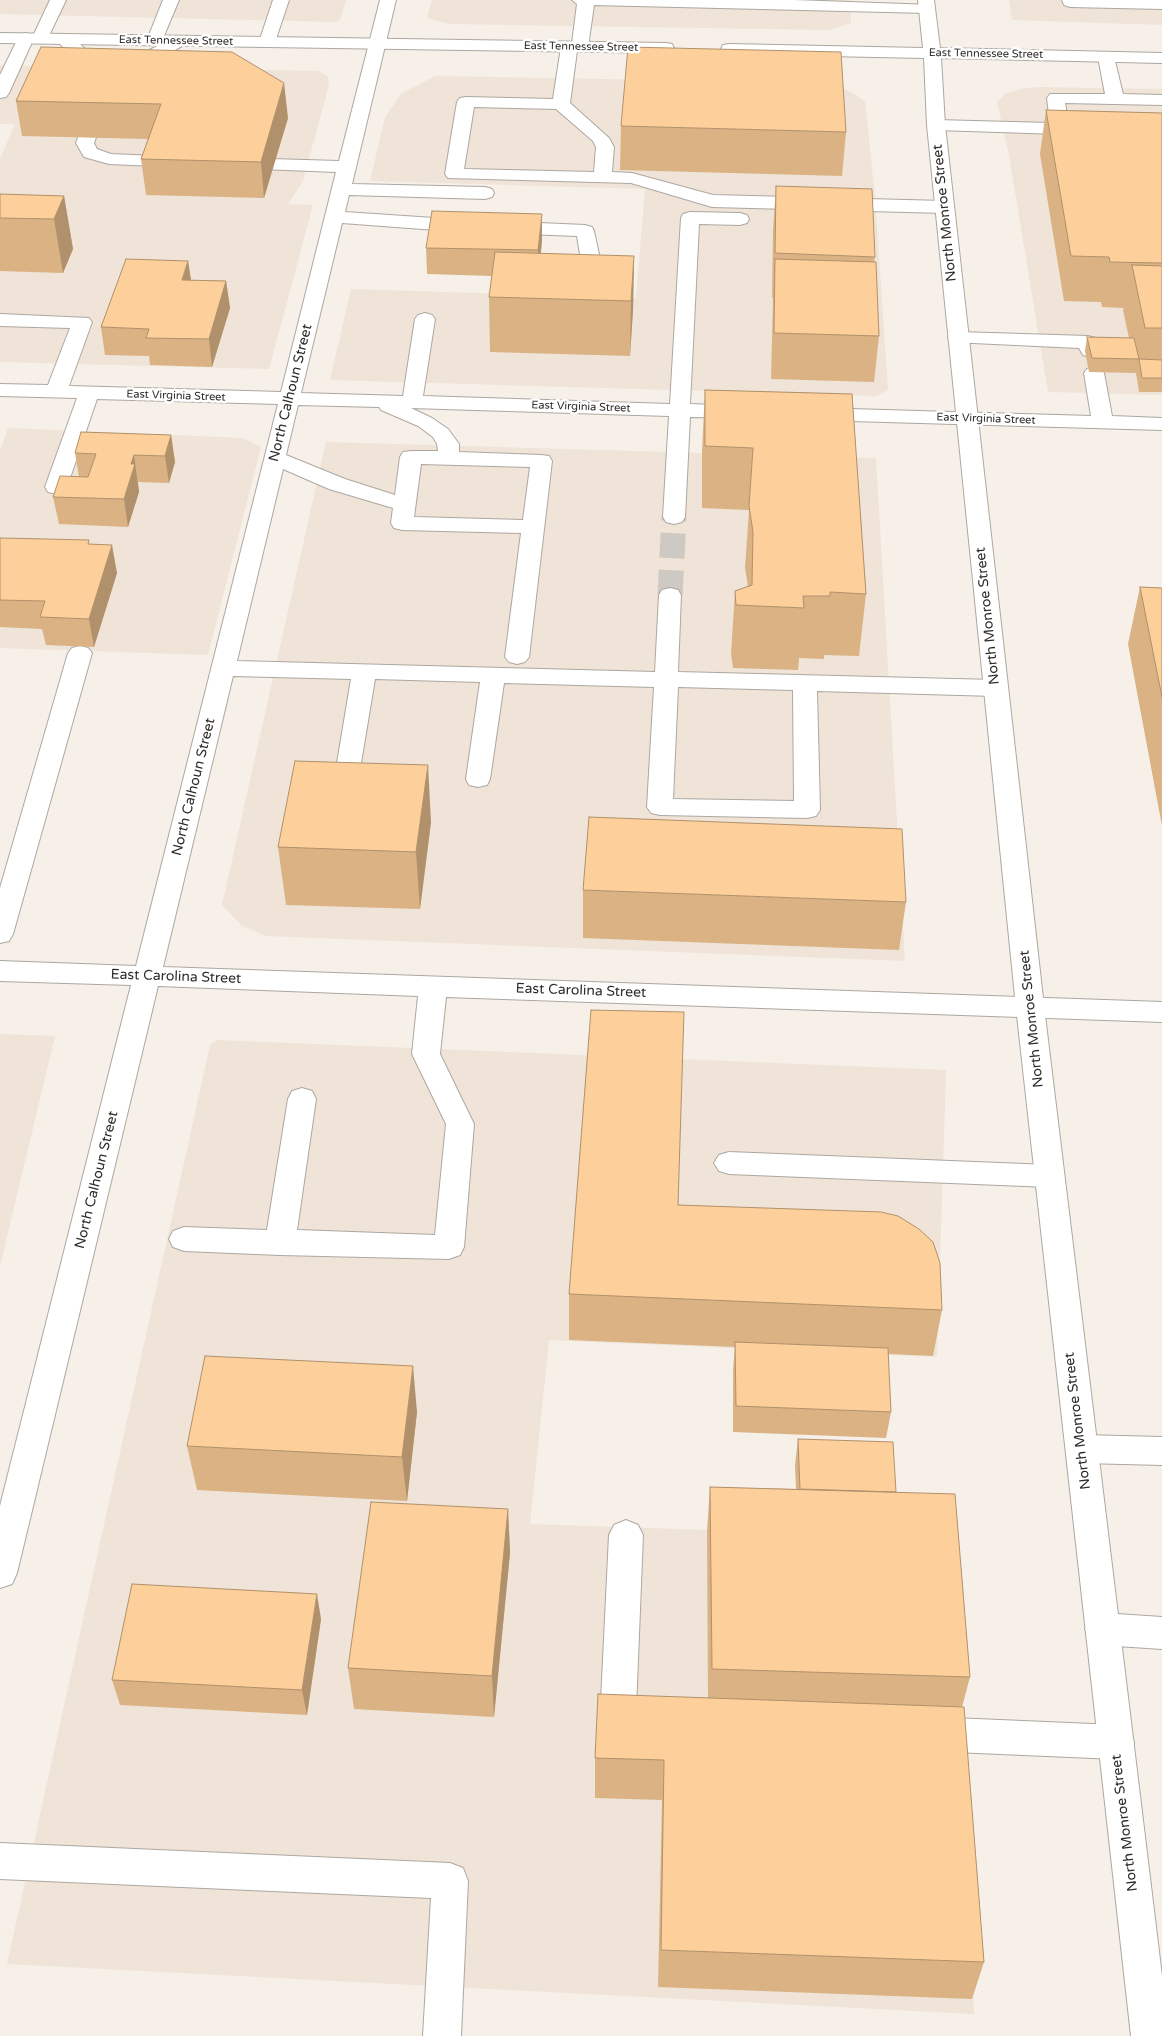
<!DOCTYPE html>
<style>
body{margin:0}
canvas{display:block;background:#f6f0e9}
</style>
<canvas width="1162" height="2036"></canvas>
<script>
const ctx = document.querySelector('canvas').getContext('2d');
ctx.lineJoin = 'round';
function paint(path, color) { ctx.fillStyle = color; ctx.fill(path, 'evenodd'); }
const shape = rows => new Path2D(rows.map(r => 'M' + r).join(''));
function stroke(path, color, width, dash) { ctx.strokeStyle = color; ctx.lineWidth = width; ctx.lineCap = dash ? 'butt' : 'round'; ctx.setLineDash(dash || []); ctx.stroke(path); }
function label(font, color, halo, rows, align = 'center') {
  ctx.font = font + ' "Varela Round",sans-serif'; ctx.lineWidth = 5; ctx.setLineDash([]); ctx.textBaseline = 'middle'; ctx.strokeStyle = halo; ctx.fillStyle = color; for (const [text, x, y, turn = 0] of rows) {
    ctx.save(); ctx.translate(x, y); ctx.rotate((+turn || 0) * Math.PI / 180); ctx.textAlign = isNaN(turn) ? turn : align; if (halo) ctx.strokeText(text, 0, 0); ctx.fillText(text, 0, 0); ctx.restore();
  }
}
const built = shape([
 [0,0,346,0,340,20,335,22,0,14],
 [432,0,851,0,851,23,830,30,449,24,427,18],
 [1009,0,1162,0,1162,25,1012,20],
 [0,65,319,71,328,77,329,85,303,181,288,204,313,205,269,369,0,362,0,159,15,124,0,124],
 [435,76,829,83,849,91,865,101,875,196,888,390,877,396,330,380,351,289,636,298,645,189,370,181,385,117,401,94],
 [1040,87,1162,89,1162,395,1048,392,1008,150,997,103,1005,94,1020,89],
 [8,428,243,438,261,447,208,655,0,648,0,450],
 [326,442,876,458,905,961,266,936,241,925,222,905],
 [0,1034,55,1036,0,1266],
 [217,1040,946,1070,937,1357,549,1340,530,1524,948,1538,962,1748,974,2014,7,1964,210,1045]
]);
const minorTunnel = shape([
 [670,595,674,517]
]);
const minor = shape([
 [50,0,66,0,48,38,46,42,40,43,33,40,9,93,6,97,0,98,0,75,18,38,20,34,26,33,33,36,50,0],
 [163,0,179,0,161,43,178,36,184,37,186,41,184,45,135,72,129,73,123,72,120,68,123,64,161,44,149,44,147,40,163,0],
 [273,0,289,0,275,42,273,46,267,47,261,46,259,42,273,0],
 [380,0,396,0,352,184,485,187,492,189,494,193,492,197,485,199,349,195,345,212,449,219,585,225,592,227,594,231,603,273,600,277,593,279,586,277,583,273,577,236,449,231,342,223,301,393,403,396,415,319,418,315,425,313,432,315,435,319,423,396,670,404,681,218,683,214,690,212,740,213,747,215,749,219,747,223,740,225,699,224,690,404,741,406,748,408,751,412,748,416,741,418,690,417,685,517,682,522,674,524,666,522,663,517,669,416,411,408,432,418,448,429,459,444,459,452,541,455,549,456,552,461,529,657,525,662,517,664,509,662,505,657,521,533,402,530,394,528,391,523,393,508,329,489,283,469,237,661,655,672,659,595,662,590,670,588,678,590,681,595,678,672,995,680,1003,683,1007,688,1003,693,995,696,817,691,820,810,816,816,807,818,660,815,651,813,647,807,654,687,504,683,490,779,487,785,478,787,469,785,466,779,480,682,375,679,360,769,357,775,348,777,339,775,336,769,351,679,233,676,163,967,1162,1002,1162,1022,446,997,440,1054,474,1124,464,1247,460,1255,449,1259,280,1255,184,1251,173,1247,169,1239,173,1231,184,1227,267,1230,288,1099,292,1091,302,1088,312,1091,316,1099,297,1230,435,1235,446,1124,412,1054,418,996,158,986,17,1573,12,1584,0,1588,0,1506,131,985,0,981,0,961,136,966,278,404,97,399,67,487,64,492,56,494,48,492,45,487,77,398,0,396,0,384,48,385,70,328,0,326,0,314,89,318,92,322,69,386,281,392,336,172,236,168,230,167,227,163,230,159,236,158,339,161,380,0],
 [298,405,379,407,381,410,418,426,433,437,437,444,438,451,411,451,403,452,400,457,395,495,345,479,286,455,298,405],
 [421,464,530,467,523,520,414,517,421,464],
 [678,687,793,690,794,801,673,799,678,687],
 [572,0,794,0,933,5,935,8,933,11,927,13,594,5,588,47,586,51,577,51,570,103,609,138,614,147,612,172,632,173,713,195,945,201,952,203,954,207,952,211,945,213,712,207,631,183,448,178,445,174,457,102,460,98,466,97,553,99,561,47,563,43,572,43,577,4,572,0],
 [474,107,556,109,593,141,596,147,594,172,464,169,474,107],
 [1062,0,1162,0,1162,9,1070,7,1064,5,1062,0],
 [65,34,71,35,107,71,110,75,107,79,101,80,95,79,59,43,57,39,59,35,65,34],
 [1106,52,1112,53,1114,57,1123,94,1162,95,1162,105,1065,103,1069,129,1066,133,1060,134,936,130,930,129,927,125,930,121,936,120,1050,123,1047,98,1050,94,1105,94,1098,57,1100,53,1106,52],
 [100,96,106,97,109,101,94,143,97,149,111,154,178,157,184,158,187,162,184,166,178,167,109,164,84,157,76,143,91,101,94,97,100,96],
 [958,332,1088,336,1095,338,1100,351,1097,355,1090,357,1083,355,1079,348,951,342,948,338,951,334,958,332],
 [1094,367,1101,369,1104,373,1112,416,1162,418,1162,430,816,420,809,418,806,414,809,410,816,408,1091,416,1084,373,1087,369,1094,367],
 [80,646,88,648,92,653,13,934,9,941,0,943,0,888,68,653,72,648,80,646],
 [729,1152,1049,1165,1059,1168,1064,1176,1059,1184,1049,1187,729,1174,719,1171,714,1163,719,1155,729,1152],
 [1082,1435,1162,1437,1162,1465,1082,1463,1071,1459,1066,1449,1071,1439,1082,1435],
 [626,1520,638,1525,643,1535,636,1710,639,1711,645,1723,639,1735,627,1739,606,1734,600,1722,609,1535,614,1525,626,1520],
 [1102,1613,1162,1617,1162,1649,1102,1645,1090,1640,1085,1629,1090,1618,1102,1613],
 [930,1717,1116,1725,1129,1730,1134,1742,1129,1754,1116,1759,930,1751,918,1746,912,1734,918,1722,930,1717],
 [0,1843,450,1863,463,1868,468,1881,461,2036,423,2036,431,1898,0,1879,0,1843]
]);
const major = shape([
 [918,0,934,0,940,48,1162,53,1162,63,941,58,945,125,1044,1007,1162,1976,1162,2036,1131,2036,1016,1007,927,125,924,58,729,54,723,53,721,49,723,45,729,44,923,48,918,0],
 [0,33,666,43,672,44,674,48,672,52,666,53,0,43,0,33]
]);
const wall = shape([
 [41,47,288,118,264,198,146,195,141,159,148,139,22,136,16,101],
 [1046,110,1162,113,1162,392,1139,392,1136,373,1089,372,1085,351,1087,337,1129,338,1123,310,1124,308,1102,307,1101,302,1064,301,1040,154],
 [621,126,846,132,842,176,620,170],
 [776,186,875,257,874,262,879,336,874,382,771,379,773,298,772,298,773,230],
 [0,194,64,196,73,249,63,273,0,271],
 [542,240,541,254,634,256,633,310,630,356,490,352,489,297,492,276,427,274,426,248],
 [188,261,191,280,226,281,230,308,212,367,150,365,149,356,105,355,101,327],
 [705,390,852,394,866,594,859,656,824,655,824,659,799,658,798,670,733,668,731,654,735,591,748,587,745,568,749,510,702,508,702,451],
 [171,435,175,462,169,483,138,482,139,492,128,527,59,524,53,497,79,477,75,453],
 [0,538,90,544,117,573,94,647,46,645,42,629,0,627],
 [1140,587,1162,588,1162,826,1128,644],
 [431,822,420,909,286,905,278,847],
 [583,890,906,902,899,950,583,938],
 [678,1205,942,1310,933,1356,888,1354,891,1412,886,1438,733,1432,733,1369,735,1347,569,1340,569,1294],
 [417,1412,407,1501,197,1490,187,1446],
 [798,1439,896,1492,970,1677,962,1707,984,1962,972,1999,658,1987,662,1800,595,1798,595,1758,708,1698,707,1531,710,1487,796,1489,795,1465],
 [508,1509,510,1553,494,1717,354,1709,348,1668],
 [321,1619,307,1715,120,1705,112,1680]
]);
const shadedWall = shape([
 [284,83,288,118,264,198,261,162],
 [64,196,73,249,63,273,54,219],
 [542,214,542,240,538,277,538,250],
 [634,256,633,310,630,356,631,301],
 [188,261,192,287,182,280],
 [226,281,230,308,212,367,209,339],
 [171,435,175,462,169,483,165,456],
 [134,455,139,492,128,527,124,499,131,464],
 [112,545,117,573,94,647,89,619],
 [428,765,431,822,420,909,416,852],
 [413,1366,417,1412,407,1501,402,1457],
 [508,1509,510,1553,494,1717,492,1676],
 [317,1594,321,1619,307,1715,302,1690]
]);
const building = shape([
 [41,47,232,52,284,83,261,162,141,159,161,104,16,101,41,47],
 [628,47,841,52,846,132,621,126,628,47],
 [1046,110,1162,113,1162,263,1110,262,1109,257,1071,256,1046,110],
 [776,186,872,189,875,257,775,253,776,186],
 [0,194,64,196,54,219,0,218,0,194],
 [432,211,542,214,538,250,426,248,432,211],
 [495,252,634,256,631,301,489,297,495,252],
 [126,259,188,261,182,280,226,281,209,339,146,338,149,329,101,327,126,259],
 [775,259,876,262,879,336,774,333,775,259],
 [1132,265,1162,266,1162,328,1145,328,1132,265],
 [1087,337,1134,338,1139,359,1162,360,1162,378,1142,378,1139,359,1092,358,1087,337],
 [705,390,852,394,866,594,830,592,830,596,803,596,804,608,736,605,735,591,752,585,753,532,749,506,753,448,705,446,705,390],
 [81,432,171,435,165,456,134,455,131,464,135,464,124,499,53,497,60,476,88,477,96,454,75,453,81,432],
 [0,538,89,540,88,544,112,545,89,619,40,617,45,601,0,600,0,538],
 [1140,587,1162,588,1162,697,1140,587],
 [295,761,428,765,416,852,278,847,295,761],
 [589,817,902,829,906,902,583,890,589,817],
 [591,1010,684,1012,678,1205,881,1212,898,1216,919,1229,933,1242,940,1263,942,1310,569,1294,591,1010],
 [735,1342,888,1348,891,1412,736,1406,735,1342],
 [205,1356,413,1366,402,1457,187,1446,205,1356],
 [798,1439,893,1442,896,1492,800,1489,798,1439],
 [710,1487,955,1494,970,1677,712,1669,710,1487],
 [371,1502,508,1509,492,1676,348,1668,371,1502],
 [132,1584,317,1594,302,1690,112,1680,132,1584],
 [598,1694,964,1707,984,1962,661,1950,664,1760,595,1758,598,1694]
]);
const farStreetnames = [
 ["East Tennessee Street",176,41,1],
 ["East Tennessee Street",581,47,1],
 ["East Tennessee Street",986,54,1],
 ["East Virginia Street",176,396,2],
 ["East Virginia Street",581,407,2],
 ["East Virginia Street",986,419,2]
];
const streetNames = [
 ["North Monroe Street",945,213,-96],
 ["North Calhoun Street",291,393,-76],
 ["North Monroe Street",988,616,-96],
 ["North Calhoun Street",194,787,-76],
 ["East Carolina Street",176,977,2],
 ["East Carolina Street",581,991,2],
 ["North Monroe Street",1032,1019,-96],
 ["North Calhoun Street",97,1180,-76],
 ["North Monroe Street",1078,1421,-97],
 ["North Monroe Street",1125,1823,-97]
];
paint(built, '#efe4d7');
stroke(minorTunnel, '#cec9c3', 25, [25, 12]);
stroke(minor, '#ada7a1', 2);
stroke(major, '#ada7a1', 2);
paint(minor, '#fff');
paint(major, '#fff');
paint(wall, '#dab284');
paint(shadedWall, '#b1916c');
paint(building, '#fdcf9a');
stroke(building, '#b1916c', 1);
label('11px', '#2e2c2a', '#fff', farStreetnames);
label('14px', '#2e2c2a', '#fff', streetNames);
</script>
